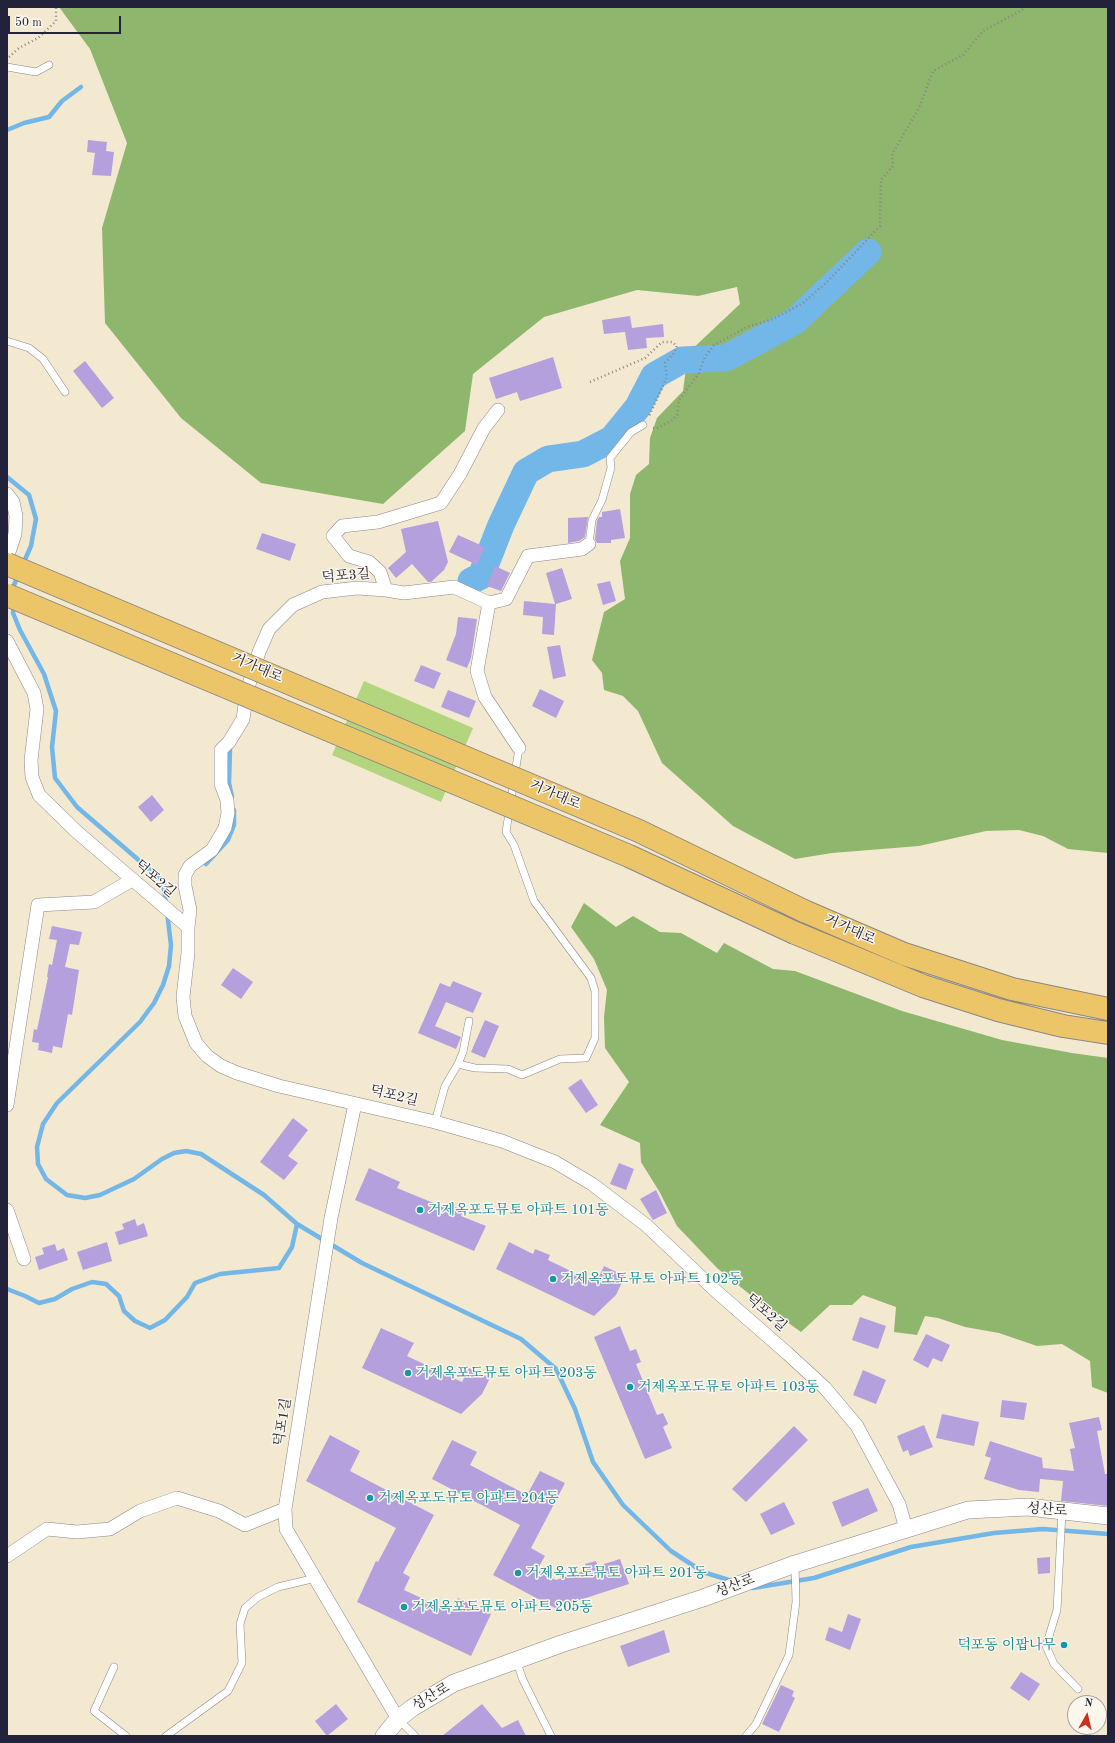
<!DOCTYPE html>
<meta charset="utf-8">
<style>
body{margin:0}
#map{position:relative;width:1115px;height:1743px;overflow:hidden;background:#f3e9d1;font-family:"Old Standard TT",serif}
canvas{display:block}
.frame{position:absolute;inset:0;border:8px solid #22223b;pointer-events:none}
.north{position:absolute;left:1067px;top:1695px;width:40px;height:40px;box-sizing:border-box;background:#fbf7ec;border:1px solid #a4a2a5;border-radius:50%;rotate:8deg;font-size:11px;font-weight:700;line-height:16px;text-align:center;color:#22223b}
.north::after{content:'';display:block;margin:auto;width:14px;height:18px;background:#c8321e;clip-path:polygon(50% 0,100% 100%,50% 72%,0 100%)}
.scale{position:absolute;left:8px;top:16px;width:113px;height:18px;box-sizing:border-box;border:2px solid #22223b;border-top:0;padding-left:5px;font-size:12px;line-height:14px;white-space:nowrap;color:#22223b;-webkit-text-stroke:3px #fbf7ec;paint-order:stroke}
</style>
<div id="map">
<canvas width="1115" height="1743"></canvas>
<div class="frame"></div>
<div class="north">N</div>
<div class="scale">50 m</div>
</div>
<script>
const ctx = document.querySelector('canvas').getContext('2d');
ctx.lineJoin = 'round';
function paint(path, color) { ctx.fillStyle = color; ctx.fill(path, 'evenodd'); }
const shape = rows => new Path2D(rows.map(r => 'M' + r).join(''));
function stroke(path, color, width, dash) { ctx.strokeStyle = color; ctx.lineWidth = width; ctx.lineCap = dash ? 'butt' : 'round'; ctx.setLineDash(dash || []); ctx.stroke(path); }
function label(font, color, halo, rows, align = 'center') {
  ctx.font = font + ' "Old Standard TT","Noto Serif KR",serif'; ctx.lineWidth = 3; ctx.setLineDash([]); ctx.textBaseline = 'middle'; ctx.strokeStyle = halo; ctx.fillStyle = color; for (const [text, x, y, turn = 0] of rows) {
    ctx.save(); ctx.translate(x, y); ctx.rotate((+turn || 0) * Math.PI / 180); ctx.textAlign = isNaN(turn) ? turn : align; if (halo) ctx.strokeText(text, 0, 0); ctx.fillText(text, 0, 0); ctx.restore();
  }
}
const green = shape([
 [364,681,473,728,441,802,332,755]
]);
const forest = shape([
 [59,7,1108,7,1108,853,1068,849,1043,836,1019,830,986,831,919,846,832,853,795,859,733,826,662,763,638,711,623,696,604,690,602,673,592,660,604,612,625,599,620,561,630,538,630,494,636,475,649,464,650,438,657,418,683,391,688,353,740,304,737,287,698,296,637,290,544,317,473,374,465,431,383,504,261,483,181,418,105,323,102,228,127,143,90,49],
 [584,903,616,927,633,916,660,932,681,933,717,953,724,943,773,969,795,971,902,1011,1002,1040,1072,1053,1108,1058,1108,1393,1092,1387,1090,1361,1062,1344,1037,1346,999,1333,965,1327,938,1318,925,1316,917,1335,894,1332,896,1307,863,1295,852,1305,830,1305,801,1332,758,1301,717,1268,677,1226,659,1191,641,1162,640,1143,600,1125,629,1082,605,1048,604,1017,607,990,594,959,571,927]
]);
const stream = shape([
 [7,130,24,123,49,117,62,101,81,87],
 [7,477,29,495,36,519,31,546,23,564],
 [14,592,14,585,19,574],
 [14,605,13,613,20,630,44,674,56,711,52,747,55,778,77,807,163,881,166,905],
 [230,749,229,783,232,797],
 [206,864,228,840,234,825,234,810],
 [167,912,171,945,169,966,163,985,154,1003,140,1022,57,1103,43,1124,37,1147,38,1164,46,1179,67,1195,85,1198,100,1195,134,1179,162,1159,174,1153,186,1151,201,1154,264,1195,297,1224,362,1263,521,1339,556,1369,575,1409,593,1462,623,1505,671,1551,703,1572,732,1581],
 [7,1289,25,1296,39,1303,55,1299,72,1289,92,1282,106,1284,119,1296,124,1311,135,1321,150,1328,165,1320,187,1297,195,1283,220,1274,279,1268,292,1247,297,1224],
 [750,1587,753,1588,814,1578,911,1547,994,1533,1043,1529,1108,1534]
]);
const river = shape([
 [471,581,481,576,501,525,526,472,548,459,583,454,612,439,638,407,654,376,682,360,726,358,795,321,868,252]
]);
const building = shape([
 [88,140,107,142,106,151,114,152,111,176,92,175,95,153,87,152],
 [630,316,632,328,663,324,664,337,646,338,647,348,628,350,625,332,604,334,602,320],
 [553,357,562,388,520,401,517,392,496,399,489,378],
 [85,361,114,398,102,408,73,371],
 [620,509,625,538,611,540,611,543,597,543,595,539,597,521,599,517,602,517,602,512],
 [588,517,585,537,579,541,568,543,568,518],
 [438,521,448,562,444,570,431,582,428,582,412,564,396,578,388,568,406,552,401,529],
 [262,533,296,544,290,561,256,549],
 [458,535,485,547,477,565,449,552],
 [495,566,510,573,501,591,487,586],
 [562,568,572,599,556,604,554,635,542,634,543,617,523,615,524,601,555,604,546,573],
 [610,581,616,601,603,605,597,584],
 [458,617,477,619,471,658,467,668,446,660,456,634],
 [560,645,566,676,553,679,547,647],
 [421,665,441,673,434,689,414,681],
 [540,689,564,701,556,718,532,706],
 [448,690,476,701,469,718,441,707],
 [152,795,164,810,151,822,138,807],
 [52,926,82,932,79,945,70,944,65,967,79,970,72,1015,68,1014,62,1048,53,1046,52,1053,38,1050,39,1043,32,1042,34,1029,37,1030,48,977,47,977,49,964,52,965,57,940,49,939],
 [233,968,253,982,241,999,221,985],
 [453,981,482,993,473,1013,446,1002,435,1026,461,1037,456,1049,418,1033,440,983,450,987],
 [485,1020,499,1026,485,1058,471,1052],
 [581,1079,598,1105,586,1113,568,1088],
 [293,1118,308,1130,288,1156,298,1163,284,1180,260,1162],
 [619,1163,634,1169,626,1190,610,1184],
 [369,1168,400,1182,397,1188,448,1209,450,1205,463,1210,461,1216,486,1226,474,1251,355,1200],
 [656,1190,667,1213,653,1220,640,1199],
 [135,1219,137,1226,144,1223,148,1236,119,1245,115,1232,124,1229,122,1224],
 [107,1242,112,1261,83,1270,77,1252],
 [509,1242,533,1254,535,1249,550,1255,548,1260,596,1283,604,1266,625,1276,616,1295,594,1316,496,1269],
 [55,1244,57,1251,64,1248,68,1260,39,1270,35,1257,44,1254,42,1248],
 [860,1317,886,1326,878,1349,852,1340],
 [620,1326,630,1351,636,1349,641,1362,636,1364,657,1415,663,1413,668,1424,663,1427,672,1448,645,1459,594,1337],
 [381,1328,414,1343,407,1356,462,1382,469,1368,490,1378,482,1394,461,1414,362,1368],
 [926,1334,950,1345,942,1362,933,1358,928,1368,913,1360],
 [863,1370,886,1380,876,1404,853,1395],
 [1002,1400,1027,1403,1024,1420,1000,1417],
 [942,1414,979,1422,974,1446,936,1438],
 [1099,1417,1102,1430,1097,1431,1105,1474,1108,1474,1107,1494,1108,1494,1108,1506,1061,1501,1063,1481,1040,1479,1039,1492,1019,1490,984,1479,991,1458,985,1456,990,1441,1042,1458,1043,1468,1074,1471,1070,1449,1075,1448,1069,1423],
 [924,1425,933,1447,910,1456,908,1450,903,1452,897,1436],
 [794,1426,808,1440,746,1502,732,1489],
 [330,1435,360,1451,350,1471,434,1515,403,1573,410,1577,404,1590,451,1612,458,1598,491,1614,471,1656,357,1602,376,1561,378,1562,396,1528,306,1481],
 [452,1440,477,1452,470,1465,527,1495,540,1471,565,1483,531,1548,545,1556,537,1570,556,1580,587,1570,585,1564,596,1561,598,1566,620,1559,629,1584,555,1608,493,1575,520,1525,432,1479],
 [868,1488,878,1511,842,1527,832,1502],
 [784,1502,795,1524,771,1535,760,1514],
 [1050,1557,1050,1573,1038,1574,1037,1558],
 [848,1614,861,1619,850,1650,825,1640,829,1627,842,1632],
 [664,1630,670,1652,628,1667,620,1646],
 [1021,1672,1040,1684,1029,1701,1010,1688],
 [781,1685,794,1691,792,1696,795,1698,779,1732,762,1724],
 [336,1704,348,1719,327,1736,315,1721],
 [482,1704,502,1728,518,1720,526,1736,442,1736]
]);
const path = shape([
 [9,57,19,48,38,38,56,21,56,7],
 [590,382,645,358,662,342,672,342,677,346,674,353,665,363,667,377,649,416],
 [653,428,657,428,671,421,677,415,679,400,699,373,705,357,714,345,747,327,773,319,803,303,829,280,880,226,881,180,893,166,892,154,919,108,933,71,963,55,983,31,1022,10,1024,7]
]);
const service = shape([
 [7,67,36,72,49,65],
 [7,341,29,348,43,359,65,392],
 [589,544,592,520,602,500,611,468,610,458,631,432,643,425],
 [458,1064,475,1068,508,1069,522,1075,560,1059,586,1058,595,1038,595,991,591,978,534,901,514,845,506,832,519,748],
 [435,1122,445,1086,458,1064,463,1052,469,1021],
 [1062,1511,1057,1610,1046,1646,1054,1664,1078,1689],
 [516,1660,523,1680,551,1736],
 [114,1667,94,1711,126,1736],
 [398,1719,415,1736],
 [166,1736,228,1691,242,1663,240,1624,245,1608,258,1597,278,1587,316,1578],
 [746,1736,756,1724,789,1655,796,1602,795,1564]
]);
const minor = shape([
 [7,494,13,502,16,516,15,534,7,558],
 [386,590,380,572,369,562,349,556,333,536,342,526,378,522,441,503,460,474,484,428,498,410],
 [489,603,477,671,485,697,519,748],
 [7,641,34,693,37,709,31,760,32,777,39,795,77,832,188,927,188,953,183,997,185,1016,196,1043,207,1056,221,1066,237,1073,279,1086,435,1122,502,1141,555,1162,592,1184,646,1225,717,1292,787,1353,825,1388,857,1426,899,1504,906,1529],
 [188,927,190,910,185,886,185,875,190,866,212,850,225,828,228,813,227,800,221,784,221,750,229,742,243,719,247,691,259,652,269,629,293,605,322,592,357,588,386,590,404,593,454,587,489,603,506,599,528,556,582,549,589,544],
 [355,1104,331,1218,285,1509,286,1529,398,1719],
 [7,1105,38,905,94,902,132,880],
 [7,1210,24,1259],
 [7,1556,47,1529,77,1532,110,1529,140,1511,177,1498,219,1511,245,1525,285,1509]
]);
const tertiary = shape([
 [384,1736,398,1719,412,1708,454,1683,561,1644,703,1598,795,1564,968,1510,1028,1507,1108,1516]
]);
const trunk = shape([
 [804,911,904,954,1012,989,1108,1009],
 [795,933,923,986,998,1010,1063,1026,1108,1033]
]);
const trunkBridge = shape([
 [7,564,639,831,804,911],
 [7,595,629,856,795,933]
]);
const markers = [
 [420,1210,4,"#0f9aa8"],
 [553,1279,4,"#0f9aa8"],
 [408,1373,4,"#0f9aa8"],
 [630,1387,4,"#0f9aa8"],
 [370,1498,4,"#0f9aa8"],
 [518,1573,4,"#0f9aa8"],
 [404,1607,4,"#0f9aa8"],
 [1064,1645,4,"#0f9aa8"]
];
const streetNames = [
 ["덕포3길",346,576,-5],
 ["거가대로",257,668,23],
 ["거가대로",555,795,23],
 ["덕포2길",155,879,41],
 ["거가대로",850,930,24],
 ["덕포2길",394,1096,13],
 ["덕포2길",766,1313,41],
 ["덕포1길",283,1422,-81],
 ["성산로",1047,1510,4],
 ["성산로",735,1586,-21],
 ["성산로",431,1697,-31]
];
const cultureNames = [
 ["거제옥포도뮤토 아파트 101동",428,1210],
 ["거제옥포도뮤토 아파트 102동",561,1279],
 ["거제옥포도뮤토 아파트 203동",416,1373],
 ["거제옥포도뮤토 아파트 103동",638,1387],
 ["거제옥포도뮤토 아파트 204동",378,1498],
 ["거제옥포도뮤토 아파트 201동",526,1573],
 ["거제옥포도뮤토 아파트 205동",412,1607],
 ["덕포동 이팝나무",1056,1645,"right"]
];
paint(green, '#b3d57d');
paint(forest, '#8eb66c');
stroke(stream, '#73b6e8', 4.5);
stroke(river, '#73b6e8', 27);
paint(building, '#b4a0dd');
stroke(service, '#8a8686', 8);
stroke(minor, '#8a8686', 14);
stroke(tertiary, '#8a8686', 18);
stroke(trunk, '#8a8686', 24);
stroke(path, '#8a8686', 2.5, [1, 3]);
stroke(service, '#fff', 7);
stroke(minor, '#fff', 13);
stroke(tertiary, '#fff', 17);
stroke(trunk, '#edc569', 22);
stroke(trunkBridge, '#8a8686', 24, []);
stroke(trunkBridge, '#edc569', 22);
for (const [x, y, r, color] of markers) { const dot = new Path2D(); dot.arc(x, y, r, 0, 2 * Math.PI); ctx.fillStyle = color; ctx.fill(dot); stroke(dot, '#fbf7ec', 1.5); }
label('14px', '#22223b', '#fbf7ec', streetNames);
label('14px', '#0d838f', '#fbf7ec', cultureNames, 'left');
</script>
